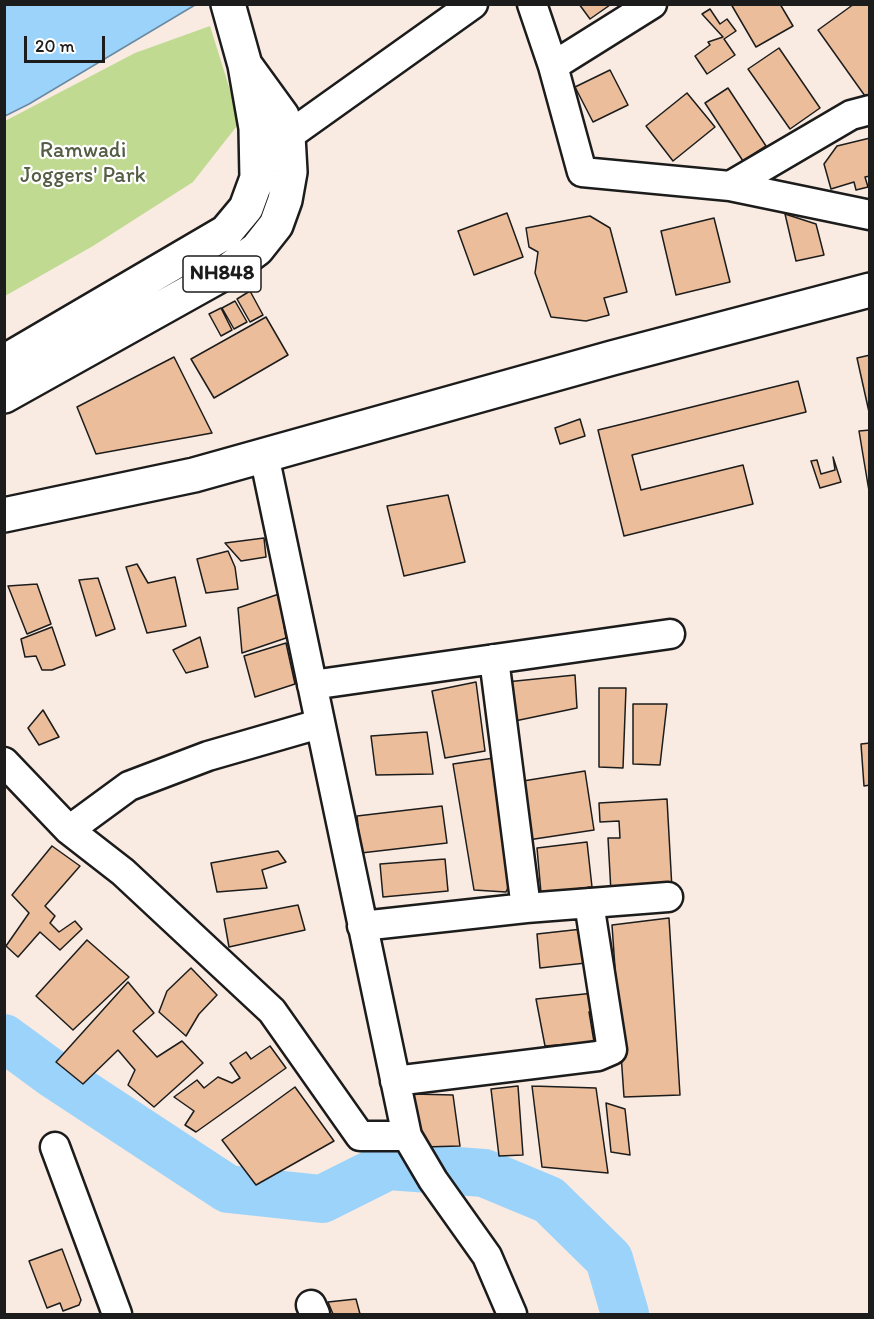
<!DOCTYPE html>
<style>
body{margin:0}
#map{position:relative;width:874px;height:1319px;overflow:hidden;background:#f9ebe1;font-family:Itim,sans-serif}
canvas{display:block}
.frame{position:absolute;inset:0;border:6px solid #1c1c1c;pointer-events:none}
.scale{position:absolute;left:24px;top:36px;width:81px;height:27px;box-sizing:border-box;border:3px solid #1c1c1c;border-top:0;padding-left:8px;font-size:18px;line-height:21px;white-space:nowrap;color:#1c1c1c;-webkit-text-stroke:4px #fff;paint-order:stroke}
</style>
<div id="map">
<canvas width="874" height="1319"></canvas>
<div class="frame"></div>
<div class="scale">20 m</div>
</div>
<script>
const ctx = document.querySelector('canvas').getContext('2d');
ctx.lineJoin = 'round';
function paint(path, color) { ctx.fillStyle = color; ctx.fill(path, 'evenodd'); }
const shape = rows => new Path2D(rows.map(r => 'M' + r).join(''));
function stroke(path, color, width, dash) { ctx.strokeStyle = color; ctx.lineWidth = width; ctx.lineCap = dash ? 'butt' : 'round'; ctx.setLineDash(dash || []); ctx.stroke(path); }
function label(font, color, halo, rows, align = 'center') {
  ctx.font = font + ' Itim,sans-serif'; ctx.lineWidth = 4.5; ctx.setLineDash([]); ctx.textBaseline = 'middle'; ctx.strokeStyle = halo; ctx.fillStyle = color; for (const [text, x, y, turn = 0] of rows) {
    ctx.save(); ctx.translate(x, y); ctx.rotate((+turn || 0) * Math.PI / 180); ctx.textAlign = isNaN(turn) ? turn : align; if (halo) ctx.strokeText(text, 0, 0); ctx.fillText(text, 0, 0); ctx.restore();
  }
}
const green = shape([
 [210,26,240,122,193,182,93,246,5,296,5,121,135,53]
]);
const water = shape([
 [5,4,195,4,195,5,29,104,5,116,5,4]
]);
const river = shape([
 [4,1038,53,1074,228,1189,322,1199,388,1166,484,1173,549,1200,609,1259,625,1314]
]);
const building = shape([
 [579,4,609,4,610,5,590,19,579,4],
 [731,4,780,4,793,26,756,47,731,4],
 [854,4,870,4,870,103,818,30,854,4],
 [710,9,720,24,727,19,736,31,724,39,735,55,707,74,695,56,710,45,708,42,723,37,702,14,710,9],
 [779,48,820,108,790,129,748,69,779,48],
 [610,70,628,105,593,122,575,87,610,70],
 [728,88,766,146,743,161,705,103,728,88],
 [687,93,715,127,673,161,646,126,687,93],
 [870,138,870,176,865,177,868,187,856,190,854,182,831,189,824,164,837,146,870,138],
 [507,213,523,257,474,275,458,231,507,213],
 [785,214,816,224,824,255,796,261,785,214],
 [590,216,610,228,627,292,604,298,609,315,586,321,551,317,535,273,538,252,529,247,526,228,590,216],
 [714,218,730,282,676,295,661,231,714,218],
 [250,291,263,315,250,322,237,299,250,291],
 [235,301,247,322,234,329,222,308,235,301],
 [221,308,232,330,221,336,209,314,221,308],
 [266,317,288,355,214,398,191,359,266,317],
 [870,355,870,412,869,412,857,358,870,355],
 [174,357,212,433,96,454,77,407,174,357],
 [798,381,806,412,632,455,641,490,743,465,753,504,624,536,598,430,798,381],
 [580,419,585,436,560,444,555,428,580,419],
 [870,430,870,491,869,491,859,431,870,430],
 [833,457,841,482,820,488,811,461,817,460,821,474,835,470,833,457],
 [448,495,465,562,404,576,387,506,448,495],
 [264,538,266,557,241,561,225,543,264,538],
 [228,551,235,567,238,589,206,593,197,559,228,551],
 [137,564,148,583,175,577,186,626,147,633,126,567,137,564],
 [98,578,115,629,96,636,79,580,98,578],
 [37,584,51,624,27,634,8,586,37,584],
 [279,594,286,638,242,653,238,608,279,594],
 [52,627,65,665,52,670,42,670,36,656,25,657,21,639,52,627],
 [200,637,208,667,186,673,173,650,200,637],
 [286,643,295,684,255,697,244,656,286,643],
 [575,675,577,708,510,722,506,682,575,675],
 [476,682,485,751,445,758,432,691,476,682],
 [599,688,626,688,623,768,599,767,599,688],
 [633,704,667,704,660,765,633,764,633,704],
 [43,710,59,737,39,745,28,728,43,710],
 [427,732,433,774,376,775,371,736,427,732],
 [870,743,870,785,864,786,861,744,870,743],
 [494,758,513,877,506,892,474,890,453,764,494,758],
 [585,771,594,830,528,840,523,781,585,771],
 [667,799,672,889,611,892,608,838,620,838,619,821,600,822,599,803,667,799],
 [442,806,447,843,361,853,357,816,442,806],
 [587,842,592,887,541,893,537,848,587,842],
 [52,846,80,866,45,906,55,916,50,923,59,932,75,921,82,929,60,950,40,932,18,957,6,946,29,913,12,895,52,846],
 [278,851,286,862,262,870,267,888,217,892,211,863,278,851],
 [445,859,448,891,383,897,380,864,445,859],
 [298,905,305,930,229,947,224,919,298,905],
 [669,918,680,1095,624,1097,612,925,669,918],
 [582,929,586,963,540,968,537,934,582,929],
 [87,940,129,977,73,1030,36,996,87,940],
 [191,968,217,995,199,1014,186,1036,159,1012,167,991,191,968],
 [128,982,154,1013,133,1031,157,1057,182,1041,203,1063,154,1107,128,1085,135,1070,118,1050,83,1084,56,1062,128,982],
 [594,993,597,1010,589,1012,594,1042,545,1046,536,999,594,993],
 [270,1046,286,1068,196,1132,185,1125,194,1111,174,1097,197,1080,204,1088,218,1077,232,1083,240,1078,230,1063,246,1052,251,1059,270,1046],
 [518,1086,523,1155,499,1156,491,1089,518,1086],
 [532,1086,596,1088,608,1173,542,1167,532,1086],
 [295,1087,334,1141,256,1185,222,1140,295,1087],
 [413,1094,453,1095,460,1146,423,1147,413,1094],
 [606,1103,625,1109,630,1155,611,1152,606,1103],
 [62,1249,81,1300,79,1305,63,1311,60,1303,47,1308,29,1261,62,1249],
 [356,1299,360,1314,333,1314,328,1302,356,1299]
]);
const minor = shape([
 [532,4,553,66,582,172,730,186,870,215],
 [553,66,652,4],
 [288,136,473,4],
 [730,186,851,115,870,110],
 [264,455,407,1136,433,1180,487,1256,512,1314],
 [494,659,526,908],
 [312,685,670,634],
 [4,762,69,830,123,872,272,1011,360,1136,407,1136],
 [69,830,129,786,208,756,319,724],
 [362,926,526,908,668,897],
 [395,1081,598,1056,612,1050,589,903],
 [55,1147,117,1314],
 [311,1305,315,1314]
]);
const secondary = shape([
 [4,515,194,475,612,358,870,290]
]);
const trunk = shape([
 [4,362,226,232,246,208,257,178,256,128,245,65,228,4],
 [4,396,226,272,257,249,276,225,285,200,290,172,288,136,282,116,245,65]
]);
const shields = [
 [222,274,78]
];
const shieldNames = [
 ["NH848",222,274]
];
const parkNames = [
 ["Ramwadi",83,151],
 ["Joggers' Park",83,176]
];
paint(green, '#c0da91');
paint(water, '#9cd3fb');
stroke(water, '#698aa2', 1.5);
stroke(river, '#9cd3fb', 48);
paint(building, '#ebbd9b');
stroke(building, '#1c1c1c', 1.5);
stroke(minor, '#1c1c1c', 33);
stroke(secondary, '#1c1c1c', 38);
stroke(trunk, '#1c1c1c', 38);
stroke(minor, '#fff', 28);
stroke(secondary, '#fff', 33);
stroke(trunk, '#fff', 33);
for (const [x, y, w] of shields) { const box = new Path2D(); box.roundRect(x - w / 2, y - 18, w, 36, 4.5); ctx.fillStyle = '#fff'; ctx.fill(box); stroke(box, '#1c1c1c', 1.5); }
label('bold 21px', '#1c1c1c', null, shieldNames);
label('22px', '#555e45', '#fff', parkNames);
</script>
